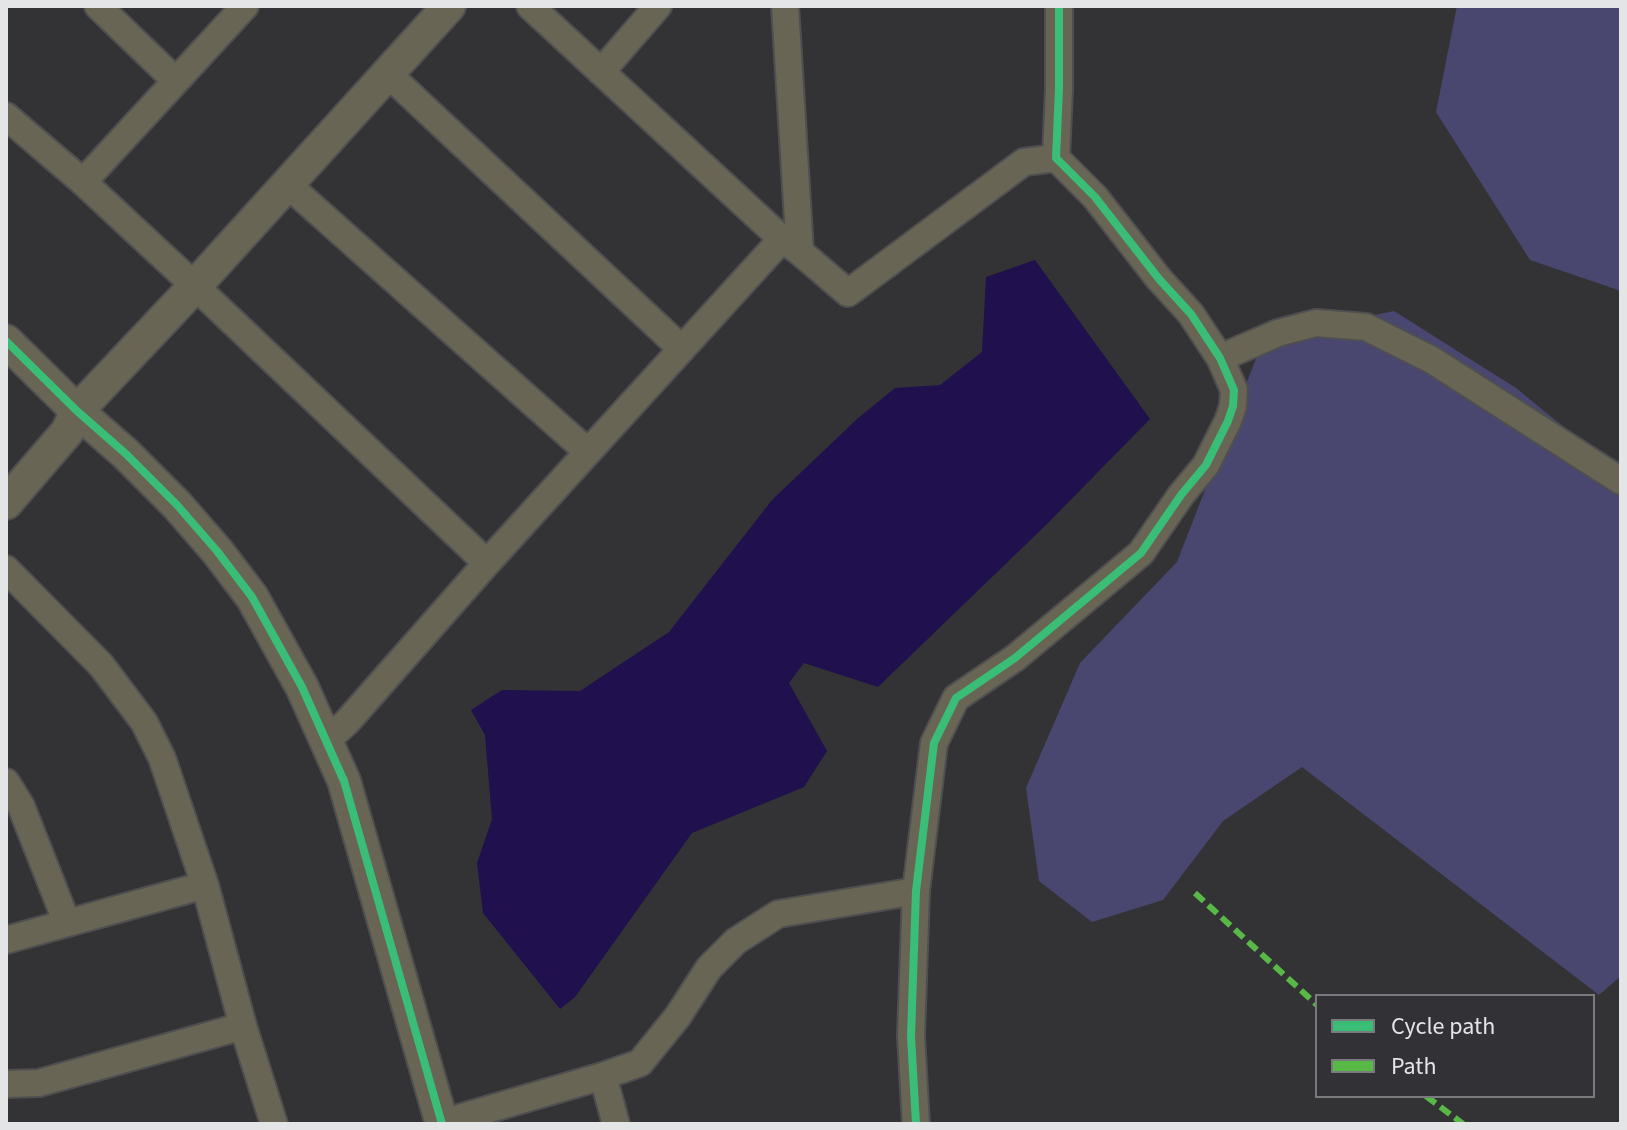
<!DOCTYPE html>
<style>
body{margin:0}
#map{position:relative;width:1627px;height:1130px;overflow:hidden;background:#333335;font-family:"Source Sans 3",sans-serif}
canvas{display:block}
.frame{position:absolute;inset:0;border:8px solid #e4e5e7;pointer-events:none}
.legend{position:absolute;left:1315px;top:994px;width:280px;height:104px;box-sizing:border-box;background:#323236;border:2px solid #797a7d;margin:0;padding:10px 14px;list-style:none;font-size:24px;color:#e4e5e7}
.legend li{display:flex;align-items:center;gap:16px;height:40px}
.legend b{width:40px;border:2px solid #797a7d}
</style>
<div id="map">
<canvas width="1627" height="1130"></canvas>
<div class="frame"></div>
<ul class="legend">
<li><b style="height:10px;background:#3abd76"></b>Cycle path</li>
<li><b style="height:10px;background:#58b947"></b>Path</li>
</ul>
</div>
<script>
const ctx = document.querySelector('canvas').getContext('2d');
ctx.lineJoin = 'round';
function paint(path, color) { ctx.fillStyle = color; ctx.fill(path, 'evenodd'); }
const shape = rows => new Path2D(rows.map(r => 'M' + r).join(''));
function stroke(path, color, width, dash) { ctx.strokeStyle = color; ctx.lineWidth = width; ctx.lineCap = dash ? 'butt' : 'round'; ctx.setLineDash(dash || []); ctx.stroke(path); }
const green = shape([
 [1457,6,1621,6,1621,291,1530,260,1436,112],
 [1394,311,1516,388,1621,474,1621,976,1599,995,1302,767,1223,821,1163,900,1092,922,1039,881,1026,788,1080,663,1177,562,1264,338]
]);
const water = shape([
 [1035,260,1150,419,1047,524,878,687,804,663,789,683,827,751,804,787,692,833,575,997,560,1009,483,913,477,863,492,819,485,735,471,710,502,690,580,691,669,632,772,500,857,419,895,388,940,385,982,352,986,277]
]);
const minor = shape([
 [98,6,176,81],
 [530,6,782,239,800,252,848,293,1024,162,1056,158],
 [785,6,800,252],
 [601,72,658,6],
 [388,74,682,349],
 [6,116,83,182,195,286,487,563],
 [83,182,245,6],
 [288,185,588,452],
 [1220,358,1278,333,1316,323,1366,327,1432,360,1621,481],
 [6,569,101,665,144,722,162,758,205,885,243,1026,274,1124],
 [326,741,347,722,487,563,782,239],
 [6,782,21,806,67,923],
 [6,940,205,885],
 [603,1076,616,1124],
 [6,1084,39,1083,243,1026],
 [442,1123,603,1076,640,1063,678,1016,709,968,736,941,778,914,916,891],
 [916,1124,911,1036,916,891,934,743,956,698,1015,658,1141,553,1181,495,1206,465,1228,421,1233,406,1234,390,1220,358,1191,314,1159,279,1095,197,1056,158,1059,89,1059,6]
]);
const tertiary = shape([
 [6,341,77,411,126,454,177,505,217,551,252,597,302,687,344,781,442,1124],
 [6,503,67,432,77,411,195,286,449,6]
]);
const quiet = shape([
 [1195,893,1317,1005],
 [1426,1096,1463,1124]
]);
const cycleway = shape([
 [6,341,77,411,126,454,177,505,217,551,252,597,302,687,344,781,442,1124],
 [916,1124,911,1036,916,891,934,743,956,698,1015,658,1141,553,1181,495,1206,465,1228,421,1233,406,1234,390,1220,358,1191,314,1159,279,1095,197,1056,158,1059,89,1059,6]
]);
paint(green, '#494770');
paint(water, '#20104d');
stroke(minor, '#4f4f51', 30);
stroke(tertiary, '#4f4f51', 36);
stroke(minor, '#696554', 26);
stroke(tertiary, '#696554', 32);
stroke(quiet, '#58b947', 6, [12, 6]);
stroke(cycleway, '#3abd76', 8);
</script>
